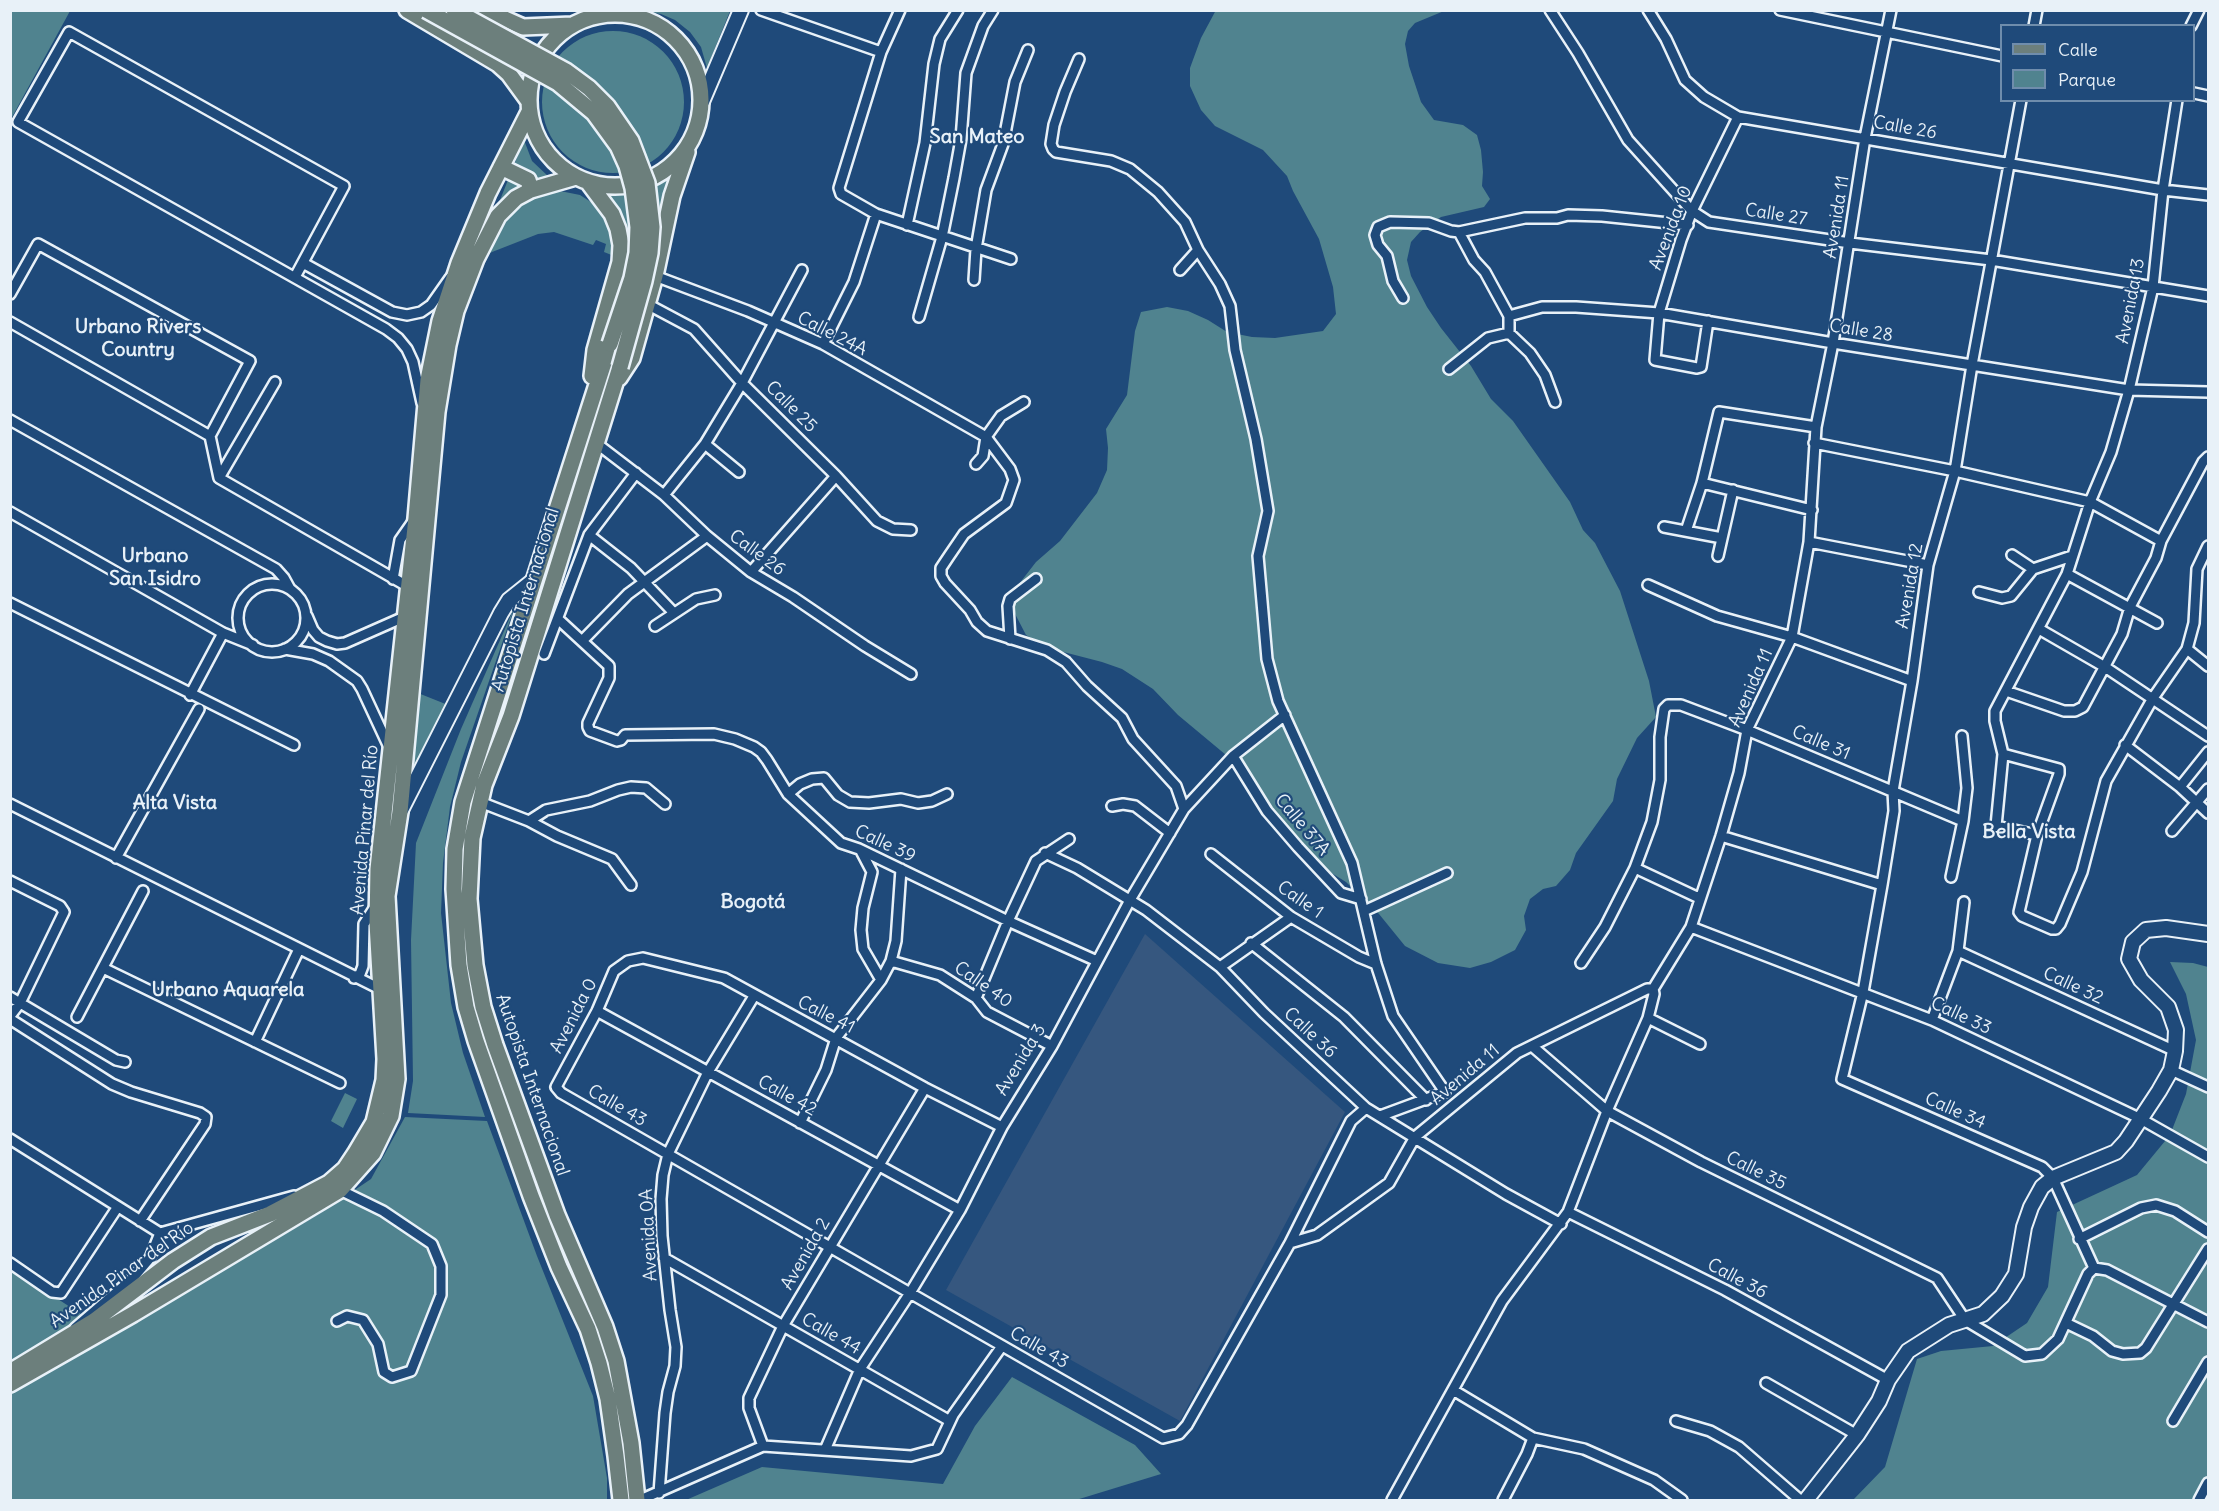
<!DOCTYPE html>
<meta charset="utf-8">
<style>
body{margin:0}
#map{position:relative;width:2219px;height:1511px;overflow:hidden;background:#1f4a7a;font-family:Delius,sans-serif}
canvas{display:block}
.frame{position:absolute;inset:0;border:12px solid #e8f1f8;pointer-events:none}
.legend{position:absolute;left:2000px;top:24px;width:195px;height:78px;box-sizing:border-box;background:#1f4a7a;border:2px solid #6f8dac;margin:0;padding:8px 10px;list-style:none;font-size:18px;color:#e8f1f8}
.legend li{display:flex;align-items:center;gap:12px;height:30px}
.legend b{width:30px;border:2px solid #6f8dac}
</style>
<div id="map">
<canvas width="2219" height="1511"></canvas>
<div class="frame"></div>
<ul class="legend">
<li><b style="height:8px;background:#6c7f7c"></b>Calle</li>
<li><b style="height:16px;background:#50838f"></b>Parque</li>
</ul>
</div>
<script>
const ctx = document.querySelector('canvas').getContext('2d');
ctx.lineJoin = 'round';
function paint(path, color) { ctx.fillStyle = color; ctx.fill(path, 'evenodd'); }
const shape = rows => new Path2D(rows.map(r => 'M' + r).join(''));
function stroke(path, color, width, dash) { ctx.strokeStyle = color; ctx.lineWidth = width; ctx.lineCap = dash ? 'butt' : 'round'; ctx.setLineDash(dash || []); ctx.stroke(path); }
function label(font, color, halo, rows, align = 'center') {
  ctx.font = font + ' Delius,sans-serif'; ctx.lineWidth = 4.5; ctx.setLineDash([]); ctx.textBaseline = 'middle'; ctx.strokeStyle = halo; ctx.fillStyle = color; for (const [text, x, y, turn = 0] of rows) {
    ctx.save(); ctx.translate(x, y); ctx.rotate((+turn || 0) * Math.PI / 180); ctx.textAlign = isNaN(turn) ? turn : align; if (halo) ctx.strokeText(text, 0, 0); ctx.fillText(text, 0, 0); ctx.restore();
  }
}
const built = shape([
 [1145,934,1345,1112,1180,1421,946,1290]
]);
const green = shape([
 [11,10,70,11,11,119,10,11],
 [1216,10,1444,11,1415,23,1408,31,1405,44,1409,66,1421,102,1434,120,1463,125,1477,135,1481,150,1483,172,1482,186,1490,199,1484,207,1441,217,1420,232,1411,242,1407,260,1411,276,1427,307,1441,328,1471,366,1491,399,1513,421,1570,502,1583,530,1595,543,1620,591,1649,681,1656,717,1637,738,1617,779,1613,801,1576,853,1570,870,1556,886,1543,889,1530,899,1524,916,1526,930,1515,950,1491,962,1470,968,1438,963,1405,946,1379,914,1346,882,1317,864,1301,848,1232,760,1178,715,1153,689,1122,669,1102,662,1048,648,1026,635,1012,608,1019,584,1036,562,1060,541,1097,493,1107,470,1108,448,1106,429,1127,395,1135,331,1141,312,1167,307,1188,311,1208,320,1227,332,1252,337,1275,338,1323,331,1336,314,1333,287,1319,239,1293,191,1287,176,1263,150,1215,126,1201,110,1190,86,1190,68,1201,38],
 [646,11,730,11,707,68,701,47,690,32,675,20,661,14],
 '542 102a71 71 0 1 1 142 0a71 71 0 1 1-142 0Z',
 [524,140,532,161,549,177,530,180,511,190,502,200,494,215],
 [668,173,673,175,648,260,626,255,605,196,632,191,657,181],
 [560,191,580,195,594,204,605,215,611,228,615,243,614,256,604,252,606,244,596,240,593,245,554,232,538,234,487,254,499,224,511,211,525,201,541,195],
 [515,606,461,762,450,807,443,863,441,913,451,1003,463,1053,485,1117,408,1113,413,1081,411,940,416,843,461,729],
 [418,693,448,705,407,785],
 [2170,962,2193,963,2208,967,2208,1500,1853,1500,1885,1467,1917,1359,1941,1351,1993,1346,2027,1323,2048,1287,2057,1212,2137,1175,2170,1135,2186,1094,2196,1040,2186,994],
 [345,1093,357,1099,343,1128,331,1121],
 [405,1117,487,1121,537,1256,593,1396,607,1478,607,1500,11,1500,10,1394,319,1214,371,1179],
 [10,1268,84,1316,61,1339,10,1369],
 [1012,1377,1135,1445,1161,1474,1076,1500,686,1500,762,1467,943,1484,975,1426]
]);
const street = shape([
 [761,10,881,52],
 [900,10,881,52,839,188,841,194,876,214,1011,259],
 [1550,10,1578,53,1628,140,1692,211,1709,222,1850,243,1991,260,2208,296],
 [1648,10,1666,39,1685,80,1704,97,1738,117,2163,190,2208,195],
 [1780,10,2002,56],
 [2034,26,2037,10],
 [2191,26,2199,10],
 [1079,59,1065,92,1054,125,1051,144,1053,149,1056,152,1111,161,1130,169,1158,192,1185,222,1198,250,1220,284,1230,306,1235,350,1256,439,1268,511,1258,556,1267,659,1278,701,1352,863,1376,964,1393,1016,1445,1092,1380,1116],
 [2194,93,2208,96],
 [2021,100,1972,365,1955,471,1928,565,1912,681,1893,791,1894,811,1882,885,1863,992,1842,1079,2042,1167,2053,1178,2094,1268],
 [907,225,925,143,934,64,940,39,958,10],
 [1459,232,1474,260,1485,272,1509,316,1509,333,1530,353,1545,375,1555,402],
 [303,263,392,312,407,315,421,312,431,305,450,278],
 [1180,270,1198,250],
 [655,276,748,311,823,344,986,437,1010,469,1014,480,1006,503,964,534,949,556,941,568,941,576,945,583,970,610,977,622,987,631,1047,650,1066,662,1087,686,1122,718,1133,739,1176,786,1184,809],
 [295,277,344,186,69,32,18,122,386,329,398,338,407,349,413,362,422,403],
 [974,280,976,249,986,190,1003,144,1015,82,1028,50],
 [10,294,38,244,250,361,210,436,219,478,407,586],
 [1403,298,1393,281,1387,256,1378,245,1375,235,1378,227,1390,222,1429,223,1451,231,1459,232,1525,218,1557,218,1568,215,1602,216,1688,225],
 [647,304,694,329,742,383,836,476,877,521,893,529,911,530],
 [1509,316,1542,307,1576,307,1659,313,1833,343,2129,390,2208,392],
 [919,317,942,237,954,178,961,139,966,73,983,26,993,10],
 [1708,321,1701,367,1697,368,1655,360,1659,313,1681,240,1692,211,1738,117],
 [10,322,210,436],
 [823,344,854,282,876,214],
 [1449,369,1488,338,1509,333],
 [10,420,276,569,284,578,290,589],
 [596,443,664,495,707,536,751,572,793,597,865,646,911,674],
 [1814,443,1955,471,2090,502,2161,541],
 [705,444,739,472],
 [976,464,983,456,986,437,1001,416,1024,402],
 [219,478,275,382],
 [1702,483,1812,510],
 [664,495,705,444,742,383,802,270],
 [10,512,223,633,253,645],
 [1664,527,1722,538],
 [1686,531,1702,483,1719,412,1816,427],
 [589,535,631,568,674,613],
 [1809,542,1928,565],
 [2012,555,2033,569],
 [1718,556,1733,490],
 [751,572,836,476],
 [2067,574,2157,623],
 [393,579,400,540,414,520],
 '238 618a34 34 0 1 1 68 0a34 34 0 1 1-68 0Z',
 [1648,585,1717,616,1792,637,1912,681],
 [1979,592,2002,598,2011,596,2033,569,2072,556],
 [10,603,294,745],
 [307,616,313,630,319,637,327,641,337,644,345,643,404,617],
 [558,619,609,666,609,678,588,723,588,727,590,731,617,741,621,740,625,735,714,734,735,739,754,747,761,752,767,760,788,794,841,843,859,849,1008,921,1097,961],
 [655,626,696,599,715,595],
 [2039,629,2105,667,2208,736],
 [1010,639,1008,606,1010,599,1036,579],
 [583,640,628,594,707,536],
 [285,649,313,654,329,661,357,681,362,689,389,747],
 [2187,649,2208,666],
 [544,654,589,535,636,473],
 [2006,691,2064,711,2075,711,2083,707,2122,634,2130,607,2156,558,2161,541,2203,462,2208,457],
 [190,695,223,633],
 [2125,745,2180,787,2208,813],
 [2003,754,2059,769,2059,774,2037,835,2019,912,2022,916,2052,929,2056,929,2060,924,2082,872,2106,781,2153,698,2187,649,2194,623,2197,569,2208,546],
 [1233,756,1267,811,1298,847,1341,893,1361,899],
 [2180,787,2208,752],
 [788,794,800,784,812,779,824,778,838,795,850,802,869,803,901,799,918,803,932,801,947,794],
 [480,802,529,821,557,836,612,859,631,885],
 [10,804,382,990],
 [1112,806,1123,804,1135,806,1170,833],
 [529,821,546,810,590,801,618,790,631,787,646,788,665,804],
 [2172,831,2208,789],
 [2037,835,1996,826,2003,754,1995,721,1995,711,2067,574,2090,502,2111,452,2129,390,2153,287,2163,190,2177,100],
 [1721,836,1882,885],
 [861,851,872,872,863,908,861,930,863,949,881,980],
 [1045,853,1077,868,1146,910,1220,967,1264,1013,1366,1108,1506,1194,1561,1224],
 [1211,854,1291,917,1359,957,1376,964],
 [116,858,199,709],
 [1635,868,1699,898],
 [1951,877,1963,821,1967,788,1962,736],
 [10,881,60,906,64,912,20,1003,10,1016],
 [1364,911,1447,873],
 [1691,927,1932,1020,2139,1118,2208,1157],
 [1251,943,1344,1017,1426,1100],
 [1958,951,2175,1051],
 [891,961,940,975,976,998,987,1012,1052,1046],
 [1581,963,1605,927,1635,868,1652,822,1660,780,1660,737,1664,709,1668,705,1681,705,1747,730,1963,821],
 [1220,967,1291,917],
 [103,968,340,1083],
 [354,978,360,974,363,966,364,924,375,907],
 [10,997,116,1060,125,1062],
 [976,998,1008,921,1036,861,1069,839],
 [597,1011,960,1210],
 [77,1017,143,891],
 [1648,1018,1700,1044],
 [10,1019,112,1084,131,1092,200,1113,206,1117,205,1124,140,1221],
 [1932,1020,1958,951,1964,902],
 [255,1042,299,949],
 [1532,1046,1607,1111,1701,1162,1937,1278,1965,1320,2025,1356,2042,1354,2058,1339,2088,1274,2094,1268],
 [2171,1070,2208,1087],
 [800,1123,826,1070,836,1038,881,980,891,961,896,941,901,869],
 [1002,1127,925,1088,724,978,643,958,628,961,614,971,597,1011,556,1087,561,1093,1163,1438,1179,1434,1187,1425,1290,1243,1351,1121,1366,1108],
 [10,1139,160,1233,294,1196],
 [1568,1212,1725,1290,1888,1380],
 [2079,1239,2141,1208,2156,1205,2175,1211,2208,1232],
 [1290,1243,1317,1235,1389,1183,1415,1137,1517,1053,1647,989,1653,989,1691,927,1721,836,1739,773,1747,730,1792,637,1809,542,1816,427,1833,343,1865,138,1891,10],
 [664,1258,950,1421],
 [10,1263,52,1292,61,1293,117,1208],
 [2094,1268,2107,1270,2208,1322],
 [337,1321,347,1316,363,1320,378,1344,384,1372,392,1377,411,1371,441,1295,441,1266,432,1244,383,1211,340,1190],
 [2066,1323,2093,1336,2112,1351,2123,1354,2140,1353,2146,1348,2208,1249],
 [75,1328,132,1279,150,1258,160,1233],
 [1766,1383,1857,1435],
 [1453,1390,1533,1438,1584,1449,1654,1480,1682,1500],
 [1676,1421,1710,1431,1739,1447,1800,1500],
 [2173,1421,2208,1362],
 [763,1446,749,1408,749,1398,783,1326,925,1088],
 [825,1450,860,1369,910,1293,960,1210,1002,1127,1052,1046,1130,900,1184,809,1233,756,1285,715],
 [659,1493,665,1413,668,1392,675,1366,676,1347,670,1310,662,1236,661,1199,663,1175,668,1154,708,1072,754,996],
 [640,1500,763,1446,911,1456,937,1449,953,1415,1002,1346],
 [1392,1500,1502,1301,1568,1212,1607,1111,1648,1018,1654,994,1653,989],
 [1503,1500,1527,1454,1533,1438],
 [2199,1500,2208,1483]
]);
const secondary = shape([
 [609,14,619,10],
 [701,104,741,10],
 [401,810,501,613,509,600,534,580],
 [1806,1500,1857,1435,1879,1401,1888,1380,1908,1351,1949,1325,1983,1314,2002,1296,2016,1274,2024,1227,2031,1207,2042,1187,2053,1178,2116,1152,2126,1141,2159,1091,2171,1070,2175,1051,2176,1030,2168,1007,2141,980,2129,959,2133,942,2146,930,2166,928,2208,934]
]);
const primary = shape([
 [407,10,498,64,509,74,528,100],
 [485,10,523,27,572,25],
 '529 100a86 86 0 1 1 172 0a86 86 0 1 1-172 0Z',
 [501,167,528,180,531,190],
 [588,182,612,214,618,229,621,245,620,262,595,350,592,376],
 [610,344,463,802,455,849,454,889,459,965,466,1007,476,1041,531,1196,559,1267,588,1329,599,1363,608,1399,616,1456,621,1500],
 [620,367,511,716,484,785,472,838,469,899,475,965,483,1007,495,1045,557,1215,605,1327,616,1361,631,1443,637,1500],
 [619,378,632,358,655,276,672,196,687,152],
 [10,1372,94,1321,173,1261,211,1237,270,1214,329,1183,345,1169,355,1154,374,1122,384,1080,385,1059,377,923,378,869,416,518,428,380,440,321,459,263,488,193,529,112],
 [10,1384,133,1314,340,1190,373,1153,391,1116,397,1079,387,896,400,812,437,412,448,345,456,311,476,259,498,216,516,198,531,190,576,177]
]);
const primaryBridge = shape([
 [426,10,558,83,594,113,618,146,627,166,633,188,638,227,637,253,632,278,610,344],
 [454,10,566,71,589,88,607,106,631,141,647,183,652,227,650,253,644,281,620,367]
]);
const streetNames = [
 ["Calle 26",1905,128,10],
 ["Calle 27",1776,215,9],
 ["Avenida 11",1837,217,-81],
 ["Avenida 10",1671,228,-69],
 ["Avenida 13",2131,301,-79],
 ["Calle 28",1861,331,9],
 ["Calle 24A",832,334,27],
 ["Calle 25",791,407,45],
 ["Calle 26",757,553,36],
 ["Avenida 12",1910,586,-80],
 ["Autopista Internacional",526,600,-73],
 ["Avenida 11",1751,688,-66],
 ["Calle 31",1821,743,23],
 ["Calle 37A",1302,825,50],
 ["Avenida Pinar del Río",365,830,-85],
 ["Calle 39",885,844,25],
 ["Calle 1",1300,900,35],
 ["Calle 40",983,985,35],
 ["Calle 32",2073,986,25],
 ["Calle 41",826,1015,27],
 ["Avenida 0",574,1016,-63],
 ["Calle 33",1961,1016,25],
 ["Calle 36",1310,1033,43],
 ["Avenida 3",1021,1060,-59],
 ["Avenida 11",1465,1075,-40],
 ["Autopista Internacional",532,1085,71],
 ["Calle 42",787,1096,29],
 ["Calle 43",617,1106,30],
 ["Calle 34",1955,1111,24],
 ["Calle 35",1756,1171,26],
 ["Avenida 0A",649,1235,-93],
 ["Avenida 2",806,1254,-60],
 ["Avenida Pinar del Río",122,1275,-35],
 ["Calle 36",1737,1279,28],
 ["Calle 44",831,1334,30],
 ["Calle 43",1039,1348,30]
];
const neighbourhoodNames = [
 ["San Mateo",977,137],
 ["Urbano Rivers",138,327],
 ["Country",138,350],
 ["Urbano",155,556],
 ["San Isidro",155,579],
 ["Alta Vista",175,803],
 ["Bella Vista",2029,832],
 ["Bogotá",753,902],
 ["Urbano Aquarela",228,990]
];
paint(built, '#36577f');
paint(green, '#50838f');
stroke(street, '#e8f1f8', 14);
stroke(secondary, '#e8f1f8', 18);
stroke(primary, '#e8f1f8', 20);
stroke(street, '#1f4a7a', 9);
stroke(secondary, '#1f4a7a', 14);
stroke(primary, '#6c7f7c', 15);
stroke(primaryBridge, '#e8f1f8', 20, []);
stroke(primaryBridge, '#6c7f7c', 15);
label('18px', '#e8f1f8', '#1f4a7a', streetNames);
label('bold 20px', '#e8f1f8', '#1f4a7a', neighbourhoodNames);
</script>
